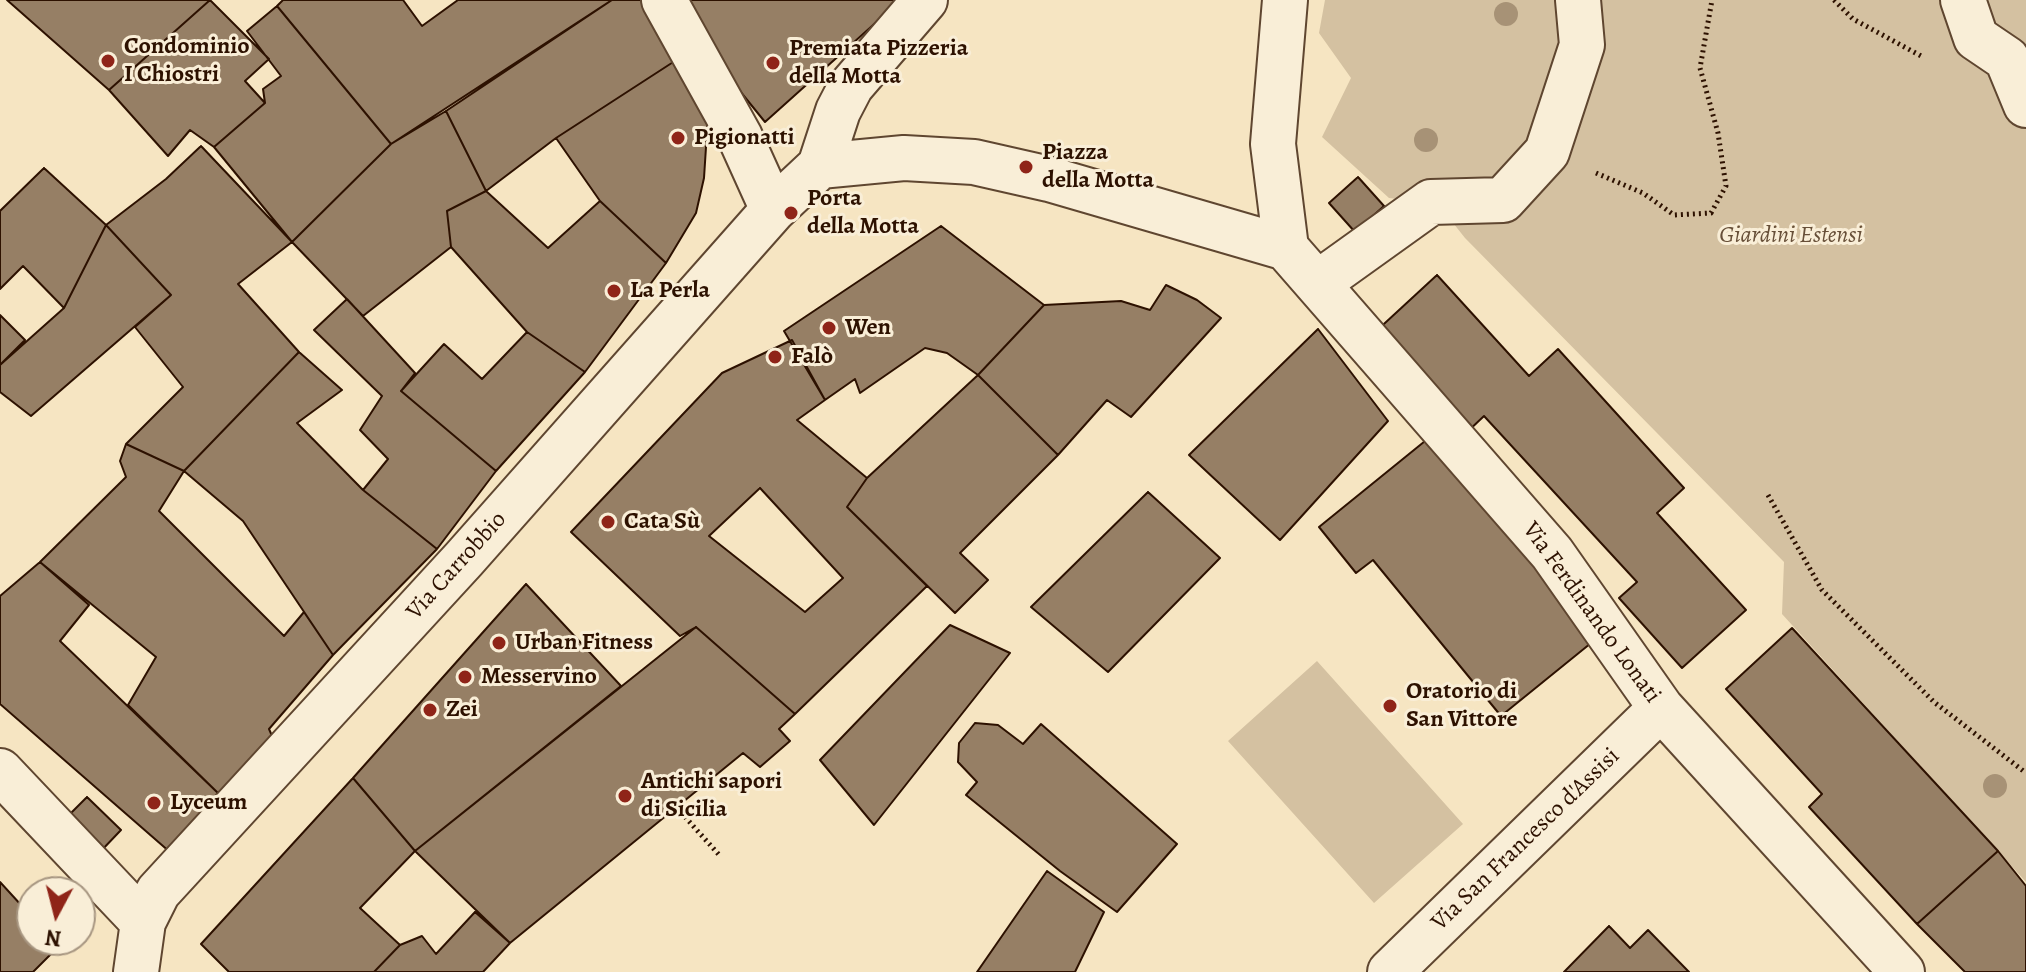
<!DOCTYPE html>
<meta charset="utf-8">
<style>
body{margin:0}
#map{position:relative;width:2026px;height:972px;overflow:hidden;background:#f6e5c2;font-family:Alegreya,serif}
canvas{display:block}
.north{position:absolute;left:16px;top:876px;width:80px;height:80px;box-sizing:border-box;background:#f9eed7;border:2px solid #a79681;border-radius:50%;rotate:187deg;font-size:22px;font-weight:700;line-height:32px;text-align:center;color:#2d1100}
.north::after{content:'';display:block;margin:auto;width:28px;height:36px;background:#8f2418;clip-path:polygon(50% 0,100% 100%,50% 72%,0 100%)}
</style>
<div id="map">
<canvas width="2026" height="972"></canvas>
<div class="north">N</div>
</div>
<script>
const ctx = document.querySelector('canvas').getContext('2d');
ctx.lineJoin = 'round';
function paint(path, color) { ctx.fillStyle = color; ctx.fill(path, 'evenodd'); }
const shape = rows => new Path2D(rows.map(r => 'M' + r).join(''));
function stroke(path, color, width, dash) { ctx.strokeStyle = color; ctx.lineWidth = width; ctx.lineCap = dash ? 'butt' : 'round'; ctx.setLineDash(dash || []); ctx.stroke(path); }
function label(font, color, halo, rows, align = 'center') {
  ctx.font = font + ' Alegreya,serif'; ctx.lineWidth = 6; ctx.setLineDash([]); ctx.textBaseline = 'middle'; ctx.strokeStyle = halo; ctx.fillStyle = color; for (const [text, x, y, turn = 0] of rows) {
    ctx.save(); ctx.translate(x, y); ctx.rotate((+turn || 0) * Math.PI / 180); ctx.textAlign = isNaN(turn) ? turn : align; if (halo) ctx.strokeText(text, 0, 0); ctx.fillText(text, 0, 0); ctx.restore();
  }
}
const green = shape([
 [1325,0,2026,0,2026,882,1782,614,1784,562,1465,238,1438,204,1389,198,1322,137,1351,78,1319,33],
 [1317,661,1463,824,1374,903,1228,741]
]);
const building = shape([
 [7,0,210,0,109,90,7,0],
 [210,0,269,59,245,81,265,103,214,147,190,130,168,156,109,90,210,0],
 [283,0,403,0,422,26,458,0,612,0,391,144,277,6,283,0],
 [612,0,648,0,681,57,556,138,486,191,446,111,612,0],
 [688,0,901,0,765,122,718,64,688,0],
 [277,6,391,144,292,242,214,147,265,103,263,89,281,76,247,31,277,6],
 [681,57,708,116,704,178,696,213,666,263,600,201,556,138,681,57],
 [446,111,486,191,447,211,451,247,363,316,292,242,391,144,446,111],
 [201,146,292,242,238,284,299,352,184,471,126,444,183,387,135,327,171,295,106,225,166,179,201,146],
 [44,168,106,225,64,308,23,266,0,289,0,211,44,168],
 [1358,177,1384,206,1355,232,1329,203,1358,177],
 [486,191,548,248,600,201,666,263,585,372,527,332,451,247,447,211,486,191],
 [106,225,171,295,31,416,0,392,0,365,64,308,106,225],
 [941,226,1044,305,978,375,947,353,925,348,860,393,855,379,825,400,784,331,941,226],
 [1437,275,1529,376,1558,349,1684,488,1657,513,1746,610,1682,668,1619,598,1637,582,1484,416,1464,435,1372,335,1437,275],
 [1166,285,1197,300,1221,318,1131,417,1107,400,1058,455,978,375,1044,305,1121,301,1150,310,1166,285],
 [347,299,415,373,401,391,496,471,437,549,363,490,388,459,360,430,382,396,314,330,347,299],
 [0,315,25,340,0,365,0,315],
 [1318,329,1388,421,1280,540,1189,455,1318,329],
 [527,332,585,372,496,471,401,391,444,344,482,379,527,332],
 [792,340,825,400,797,420,867,478,847,507,927,586,795,714,696,627,680,636,571,532,722,373,792,340],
 [760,488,843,578,805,612,709,536,760,488],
 [299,352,342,390,297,423,363,490,437,549,333,655,243,521,184,471,299,352],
 [978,375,1058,455,960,553,988,580,955,613,847,507,867,478,978,375],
 [1430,437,1596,639,1501,716,1373,560,1356,573,1319,527,1430,437],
 [126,444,184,471,159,511,284,636,304,612,333,655,269,729,276,745,220,795,128,705,156,657,40,562,126,477,120,461,126,444],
 [1148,492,1220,558,1108,672,1031,607,1148,492],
 [40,562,89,605,60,641,220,795,171,853,0,704,0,596,40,562],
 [526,584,621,686,415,851,353,778,526,584],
 [950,625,1010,653,874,825,820,760,950,625],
 [696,627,795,714,779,729,790,741,760,767,743,753,510,943,415,851,696,627],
 [1792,628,1998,851,1917,924,1809,807,1822,794,1726,689,1792,628],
 [975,723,998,725,1023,744,1041,724,1177,844,1117,912,1060,871,966,795,977,782,958,762,959,743,975,723],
 [353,778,415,851,360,908,400,945,374,972,229,972,201,944,353,778],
 [87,797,121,830,100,852,65,819,87,797],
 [1998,851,2026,886,2026,972,1965,972,1917,924,1998,851],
 [1047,871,1104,912,1075,972,977,972,1047,871],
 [0,882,32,917,32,940,53,940,59,946,33,972,0,972,0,882],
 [475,912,510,943,483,972,374,972,400,945,422,936,436,954,475,912],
 [1609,926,1630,948,1648,930,1689,972,1564,972,1609,926]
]);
const path = shape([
 [1834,0,1853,19,1923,57],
 [1596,173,1643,193,1674,215,1711,213,1726,186,1718,133,1700,68,1712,0],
 [1768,495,1822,590,1934,702,2026,773],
 [677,808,721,857]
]);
const minor = shape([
 [664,0,740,137,773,210],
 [1285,0,1273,144,1286,248],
 [1963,0,1976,38,2007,59,2026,105],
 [820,166,838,111,851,86,925,0],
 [1286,248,1552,553,1661,708,1902,972],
 [1318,283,1431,202,1503,200,1547,152,1582,45,1578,0],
 [0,771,143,922],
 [136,972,143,922,158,892,464,559,773,210,820,166,904,158,974,162,1049,179,1286,248],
 [1390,972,1661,708]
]);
const trees = [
 [1506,14],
 [1426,140],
 [1995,786]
];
const markers = [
 [108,61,8,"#8f2418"],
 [773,63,8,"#8f2418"],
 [678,138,8,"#8f2418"],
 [1026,167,8,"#8f2418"],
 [791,213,8,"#8f2418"],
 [614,291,8,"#8f2418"],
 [829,328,8,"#8f2418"],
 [775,357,8,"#8f2418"],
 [608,522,8,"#8f2418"],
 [499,643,8,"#8f2418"],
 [465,677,8,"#8f2418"],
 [1390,706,8,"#8f2418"],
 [430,710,8,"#8f2418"],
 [625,796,8,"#8f2418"],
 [154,803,8,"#8f2418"]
];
const poiNames = [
 ["Condominio",124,47],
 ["I Chiostri",124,75],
 ["Premiata Pizzeria",789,49],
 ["della Motta",789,77],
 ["Pigionatti",694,138],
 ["Piazza",1042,153],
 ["della Motta",1042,181],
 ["Porta",807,199],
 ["della Motta",807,227],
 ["La Perla",630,291],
 ["Wen",845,328],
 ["Falò",791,357],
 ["Cata Sù",624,522],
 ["Urban Fitness",515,643],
 ["Messervino",481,677],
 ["Oratorio di",1406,692],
 ["San Vittore",1406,720],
 ["Zei",446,710],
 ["Antichi sapori",641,782],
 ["di Sicilia",641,810],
 ["Lyceum",170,803]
];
const parkNames = [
 ["Giardini Estensi",1791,236]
];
const streetNames = [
 ["Via Carrobbio",457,566,-48],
 ["Via Ferdinando Lonati",1591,613,54],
 ["Via San Francesco d'Assisi",1526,840,-44]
];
paint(green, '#d4c1a1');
paint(building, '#967f65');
stroke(building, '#2d1100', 2);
stroke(minor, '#5f4630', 48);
stroke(path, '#2d1100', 5, [2, 4]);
stroke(minor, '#f9eed7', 44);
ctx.fillStyle = '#a79276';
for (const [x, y] of trees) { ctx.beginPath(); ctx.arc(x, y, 12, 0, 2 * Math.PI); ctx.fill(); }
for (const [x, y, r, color] of markers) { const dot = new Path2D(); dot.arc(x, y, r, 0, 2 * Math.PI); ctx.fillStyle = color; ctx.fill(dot); stroke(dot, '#f9eed7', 3); }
label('bold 24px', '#2d1100', '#f9eed7', poiNames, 'left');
label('italic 24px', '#674f38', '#f9eed7', parkNames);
label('24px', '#2d1100', '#f9eed7', streetNames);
</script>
